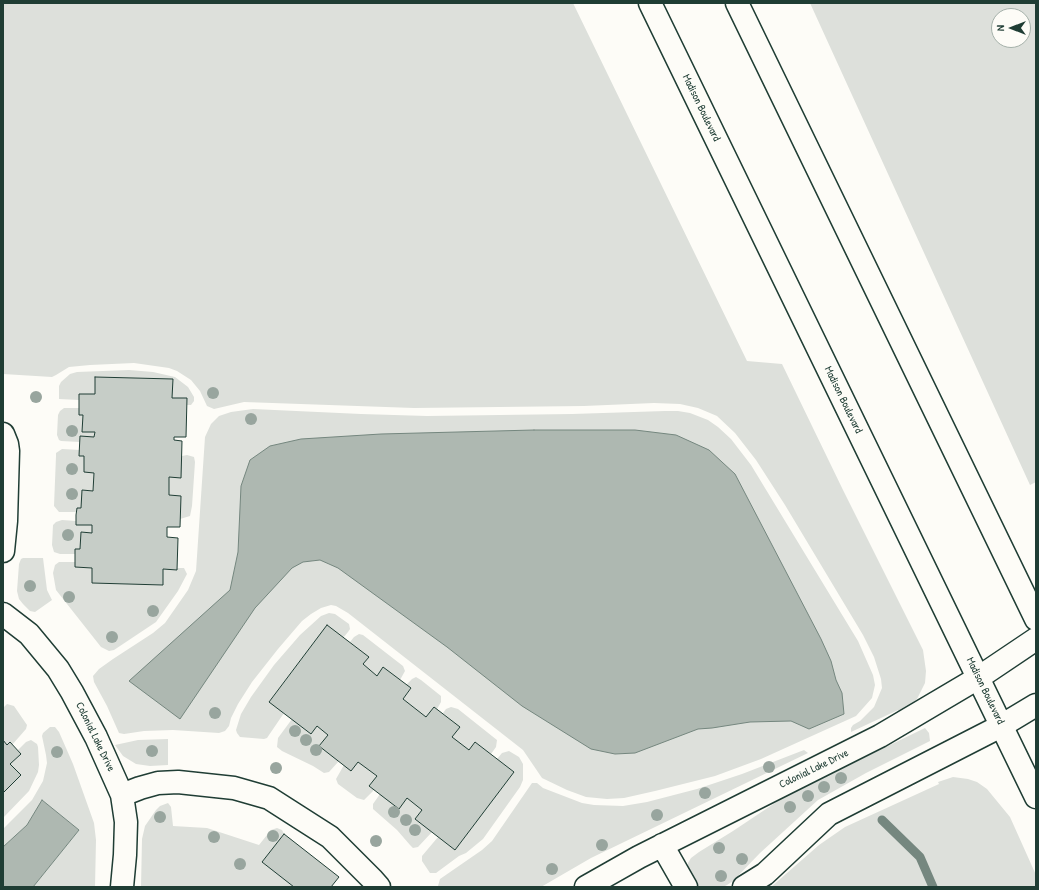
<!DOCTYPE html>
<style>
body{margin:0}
#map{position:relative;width:1039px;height:890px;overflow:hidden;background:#fdfcf7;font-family:"Patrick Hand",sans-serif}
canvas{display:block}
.frame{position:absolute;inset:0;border:4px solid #1f3d34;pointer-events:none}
.north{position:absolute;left:991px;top:8px;width:40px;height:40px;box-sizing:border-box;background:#fdfcf7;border:1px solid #a4b0a9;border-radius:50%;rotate:270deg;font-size:11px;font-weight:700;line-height:16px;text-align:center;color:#1f3d34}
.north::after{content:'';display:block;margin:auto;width:14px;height:18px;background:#1f3d34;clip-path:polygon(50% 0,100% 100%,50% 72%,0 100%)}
</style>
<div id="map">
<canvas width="1039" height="890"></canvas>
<div class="frame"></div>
<div class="north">N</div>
</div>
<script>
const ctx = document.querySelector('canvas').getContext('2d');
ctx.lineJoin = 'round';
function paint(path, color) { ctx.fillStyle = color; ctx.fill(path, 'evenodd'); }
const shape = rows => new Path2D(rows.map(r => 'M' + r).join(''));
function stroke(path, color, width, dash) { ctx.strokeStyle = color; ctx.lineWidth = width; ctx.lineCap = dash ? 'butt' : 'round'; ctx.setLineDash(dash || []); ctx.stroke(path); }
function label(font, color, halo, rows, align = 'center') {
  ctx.font = font + ' "Patrick Hand",sans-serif'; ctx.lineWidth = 3.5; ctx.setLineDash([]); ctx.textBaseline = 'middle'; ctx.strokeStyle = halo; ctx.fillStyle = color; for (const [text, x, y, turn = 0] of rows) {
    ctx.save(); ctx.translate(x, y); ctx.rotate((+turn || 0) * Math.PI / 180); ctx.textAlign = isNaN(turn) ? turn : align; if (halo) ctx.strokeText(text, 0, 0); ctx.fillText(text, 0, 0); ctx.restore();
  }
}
const green = shape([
 [3,3,573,3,747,361,782,364,843,490,923,650,926,671,925,683,917,699,909,706,899,712,898,710,851,732,851,728,853,725,860,721,874,707,882,688,881,679,874,657,863,635,785,505,756,460,735,433,717,416,698,408,680,404,654,403,584,406,414,408,244,402,214,409,207,406,200,391,191,380,177,371,169,368,134,363,90,365,69,367,56,375,52,377,3,374],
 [810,3,1036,3,1036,482,1030,485],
 [999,16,1023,16,1023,40,999,40],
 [129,370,153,372,175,377,188,387,194,397,194,401,191,405,187,405,187,398,172,398,172,379,95,377,95,394,80,394,79,400,59,399,59,386,61,382,70,374,77,372],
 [64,408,79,408,79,415,83,415,83,431,95,432,94,437,81,436,80,442,61,441,59,440,57,435,58,415,60,411],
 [253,409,361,414,427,416,572,414,665,411,678,411,690,413,708,420,718,427,731,439,751,465,858,641,873,675,875,685,872,698,856,716,761,759,715,776,655,791,624,798,607,799,586,797,567,790,542,778,523,750,348,613,336,606,331,605,321,608,311,614,302,621,278,649,252,682,238,704,231,718,229,726,225,731,219,733,173,730,144,731,124,734,119,733,107,706,94,682,93,676,99,669,113,659,153,633,165,623,188,590,196,571,205,437,211,424,219,416,231,412],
 [62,449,80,450,80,456,84,456,94,473,93,491,83,490,81,508,77,508,77,512,59,512,54,506,56,456,56,453],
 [187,455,194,457,195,462,192,506,190,516,180,519,181,496,169,495,169,477,180,477,182,456],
 [62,520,76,521,77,525,92,525,92,533,81,533,80,549,76,550,75,554,60,554,54,552,52,545,53,525,56,522],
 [23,558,43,558,47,590,52,600,35,612,30,611,23,604,19,599,17,591,19,564,21,559],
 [59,562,75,562,75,567,92,568,92,583,162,585,163,569,176,570,177,568,184,568,187,574,178,591,156,622,114,650,109,651,101,647,56,590,53,573,55,565],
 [329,613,335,614,349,624,350,629,348,632,343,638,327,625,269,701,284,713,269,735,267,738,264,739,240,737,237,733,236,730,241,714,251,697,274,665,300,635,321,616],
 [359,634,363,635,403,666,405,671,400,680,383,667,377,676,363,664,369,657,350,642,354,637],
 [416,677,421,680,441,696,441,702,437,709,434,707,426,717,403,699,411,689,406,685,412,679],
 [7,704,14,706,27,725,26,729,12,745,7,745,3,740,3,708],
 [451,707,458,709,497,740,496,747,491,754,475,742,469,750,452,737,460,727,443,713,446,709],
 [292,719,311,734,317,726,328,735,319,746,339,761,329,772,324,773,313,766,282,751,277,747,278,738],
 [50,727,55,727,59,732,73,764,94,823,96,840,95,887,33,887,79,830,43,801,27,825,3,847,3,829,32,800,43,781,47,763,46,755,42,736,43,733],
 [925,728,929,733,930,741,866,773,818,800,760,853,733,881,727,885,723,887,699,887,694,884,688,868,688,863,691,858,699,852,733,831,787,795],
 [168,739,168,765,150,766,136,764,123,756,115,745,138,740],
 [31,740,37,744,38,747,39,765,38,772,29,791,3,818,3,793,21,775,10,764,21,754,18,750,26,742],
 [804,750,808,753,591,858,541,887,438,886,440,879,482,850,492,841,532,783,537,783,543,788,582,803,594,805,623,806,647,802,697,789,742,774],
 [509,751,519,757,523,764,523,780,520,787,483,839,466,853,459,856,436,873,430,873,422,861,422,856,438,837,455,850,514,772,497,759,502,753],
 [358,762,377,776,369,786,374,790,364,800,357,798,338,784,336,779,344,765],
 [953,777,968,779,977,782,987,789,1010,817,1036,875,1036,887,771,887,819,845,845,827,939,784,938,782],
 [380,794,399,809,407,798,422,810,415,819,432,832,418,847,413,848,410,845,397,830,373,809,373,804],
 [168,803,171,807,173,826,207,828,259,845,271,830,277,828,282,830,284,834,262,862,294,887,141,887,142,839,145,826,156,810,160,806]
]);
const water = shape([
 [534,430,635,430,676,435,709,450,735,474,821,639,831,661,836,680,842,693,844,714,809,729,791,721,750,722,712,728,698,729,635,753,615,754,591,749,522,706,447,647,338,568,320,560,303,562,292,568,255,608,180,719,129,681,230,590,238,552,241,486,250,460,270,446,301,439,381,434,534,430],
 [42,800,79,830,33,887,3,887,3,847,27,825,42,800]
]);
const stream = shape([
 [882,820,920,857,933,887]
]);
const building = shape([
 [95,377,173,379,172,398,187,398,186,437,174,437,174,440,182,441,181,478,169,477,169,495,181,496,180,527,167,527,167,537,178,538,177,570,163,569,163,585,92,583,92,568,75,567,75,549,80,549,81,532,92,533,92,525,76,525,76,515,77,508,81,508,82,490,93,491,94,473,84,472,84,456,79,456,80,436,94,437,95,432,82,432,83,415,79,415,79,394,95,394,95,377],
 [327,625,369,657,363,664,377,676,383,667,411,688,403,699,426,717,434,707,460,727,452,737,469,750,475,742,514,772,455,850,415,819,422,810,407,798,399,809,369,786,377,776,358,762,351,771,319,746,328,735,317,726,311,734,269,702,327,625],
 [3,740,7,745,10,742,21,754,10,764,21,775,3,793,3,740],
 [284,834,339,877,331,887,294,887,262,862,284,834]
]);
const minor = shape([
 [3,434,7,444,8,451,6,521,3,551],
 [3,614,29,634,58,669,72,692,96,737,122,795,126,822,125,855,122,887],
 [122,795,140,788,158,783,178,782,234,788,269,798,330,837,372,879,379,887],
 [662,845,686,887],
 [586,887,639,857,880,736,978,678,1036,639],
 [744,887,765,874,829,814,1001,726,1036,705]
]);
const major = shape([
 [650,3,1036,797],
 [737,3,1036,619]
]);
const trees = [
 [213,393],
 [36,397],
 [251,419],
 [72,431],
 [72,469],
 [72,494],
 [68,535],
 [30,586],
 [69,597],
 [153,611],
 [112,637],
 [215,713],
 [295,731],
 [306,740],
 [316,750],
 [152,751],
 [57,752],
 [769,767],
 [276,768],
 [841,778],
 [824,787],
 [705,793],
 [808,796],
 [790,807],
 [394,812],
 [657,815],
 [160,817],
 [406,820],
 [415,830],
 [273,836],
 [214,837],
 [376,841],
 [602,845],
 [719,848],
 [742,859],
 [240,864],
 [552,869],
 [721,876]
];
const streetNames = [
 ["Madison Boulevard",701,108,64],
 ["Madison Boulevard",843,400,64],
 ["Madison Boulevard",985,691,64],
 ["Colonial Lake Drive",95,737,64],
 ["Colonial Lake Drive",814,769,-26]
];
paint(green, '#dde0db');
paint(water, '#aeb8b1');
stroke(water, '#75877f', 1);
stroke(stream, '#75877f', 9);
paint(building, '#c6cdc7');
stroke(building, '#1f3d34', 1);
stroke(minor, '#1f3d34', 25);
stroke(major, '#1f3d34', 25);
stroke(minor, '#fdfcf7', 22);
stroke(major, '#fdfcf7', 22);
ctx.fillStyle = '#98a59e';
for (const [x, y] of trees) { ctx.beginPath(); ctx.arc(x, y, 6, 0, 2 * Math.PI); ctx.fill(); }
label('11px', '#1f3d34', '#fdfcf7', streetNames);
</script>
